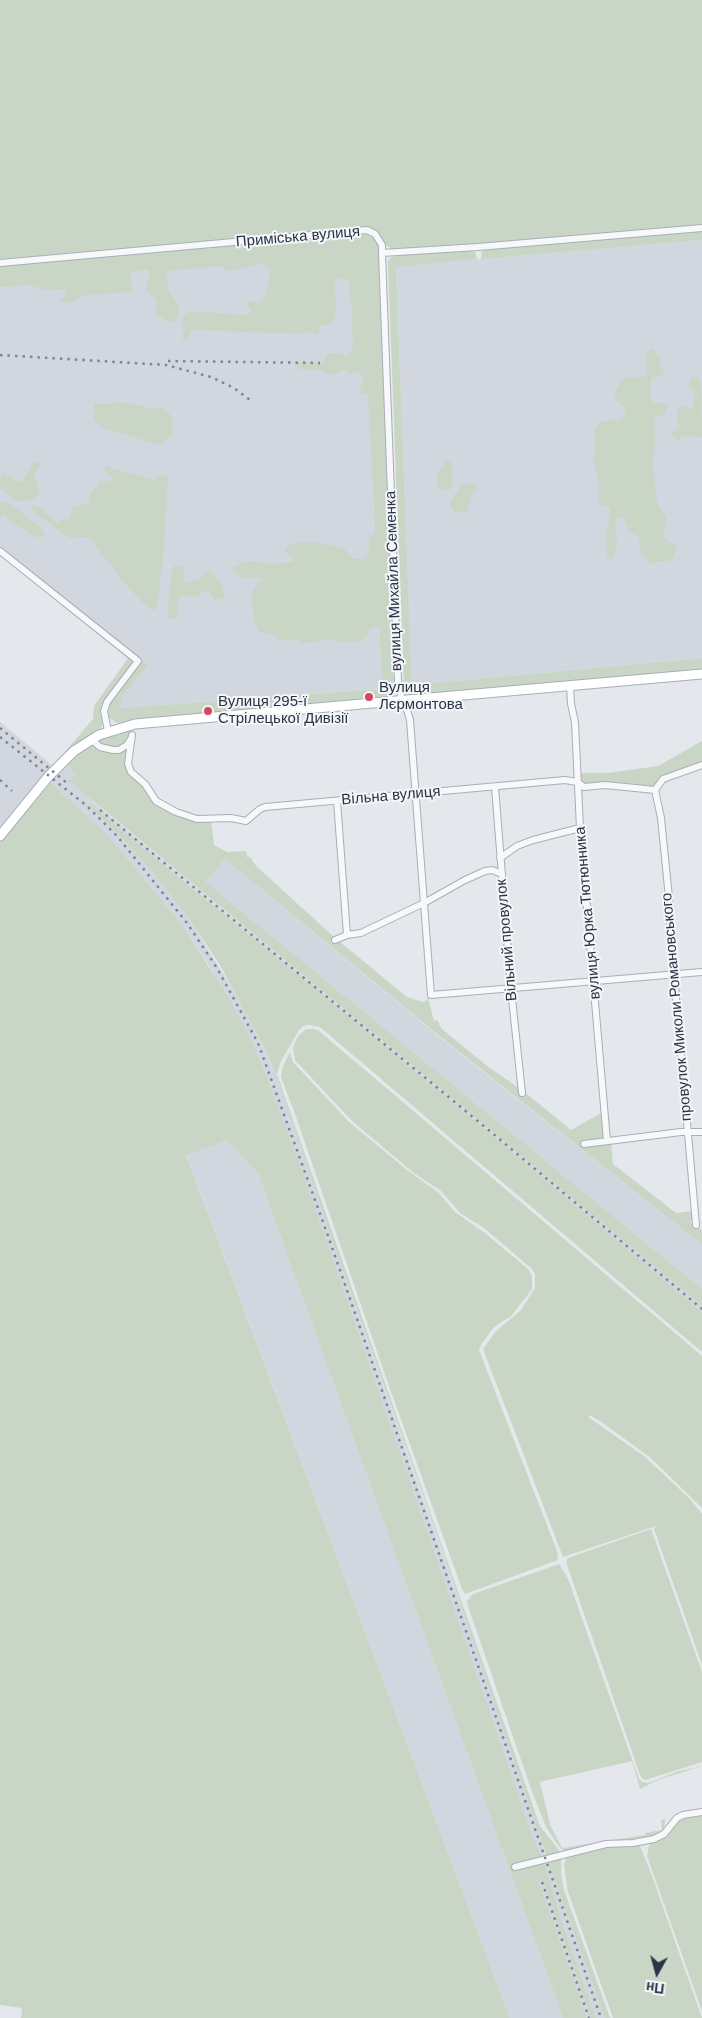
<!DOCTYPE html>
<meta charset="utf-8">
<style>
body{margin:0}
#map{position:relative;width:702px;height:2018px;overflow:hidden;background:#e4e7ec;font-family:Helvetica,sans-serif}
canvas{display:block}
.north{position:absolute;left:632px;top:1948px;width:50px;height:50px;-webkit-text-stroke:4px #f4f6f9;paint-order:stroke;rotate:187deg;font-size:14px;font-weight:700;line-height:20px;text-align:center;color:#2b3445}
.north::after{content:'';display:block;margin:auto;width:18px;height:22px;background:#2b3445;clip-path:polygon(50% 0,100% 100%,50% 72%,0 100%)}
</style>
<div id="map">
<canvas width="702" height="2018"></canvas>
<div class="north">Пн</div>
</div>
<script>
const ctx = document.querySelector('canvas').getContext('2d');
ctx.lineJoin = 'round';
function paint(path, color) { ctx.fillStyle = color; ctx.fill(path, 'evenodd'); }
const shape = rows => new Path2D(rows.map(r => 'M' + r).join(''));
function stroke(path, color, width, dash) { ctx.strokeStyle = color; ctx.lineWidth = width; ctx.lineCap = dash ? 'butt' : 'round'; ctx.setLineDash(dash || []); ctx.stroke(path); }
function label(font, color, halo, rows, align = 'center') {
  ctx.font = font + ' Helvetica,sans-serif'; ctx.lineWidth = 4; ctx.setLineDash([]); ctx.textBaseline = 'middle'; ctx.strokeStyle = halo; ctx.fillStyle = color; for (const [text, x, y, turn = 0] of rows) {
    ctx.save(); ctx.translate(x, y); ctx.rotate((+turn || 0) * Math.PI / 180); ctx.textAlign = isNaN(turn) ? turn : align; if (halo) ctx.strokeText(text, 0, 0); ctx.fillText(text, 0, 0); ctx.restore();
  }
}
const built = shape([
 [702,240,702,658,412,685,396,266],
 [362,253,382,689,121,708,122,696,148,665,0,546,0,282],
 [0,722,53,766,0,828],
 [66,765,76,774,70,781,106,813,702,1306,702,1312,484,1128,344,1014,188,883,90,804,88,805,119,835,150,869,190,920,242,1005,276,1074,330,1235,530,1803,547,1860,605,2018,596,2018,563,1924,544,1861,533,1837,267,1077,253,1043,207,962,184,927,107,834,51,783],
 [225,859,443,1040,702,1245,702,1289,206,882],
 [227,1140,258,1174,563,2018,510,2018,186,1154],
 [543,1880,562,1932,591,2018,587,2018,539,1881]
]);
const green = shape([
 [0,0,702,0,702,226,478,245,395,250,385,245,375,231,0,259],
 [702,231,702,240,481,259,482,252,486,249,596,238],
 [365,233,375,237,379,245,379,253,394,689,392,696,117,723,109,718,108,708,109,704,143,661,148,665,122,696,121,708,382,689,379,626,370,628,367,635,359,642,324,640,301,644,297,640,278,641,274,634,259,632,254,620,252,604,253,591,260,581,259,578,241,577,233,571,233,567,245,562,253,561,267,564,292,562,295,559,287,555,285,550,287,547,297,542,316,543,344,548,353,559,364,559,367,556,369,550,369,537,375,533,368,395,360,394,359,391,363,383,362,375,356,371,349,375,347,371,341,370,334,375,327,374,321,370,299,369,295,365,297,363,321,364,324,361,327,355,330,353,338,353,348,356,351,352,353,348,352,303,349,294,350,284,348,280,344,278,336,280,334,283,336,304,334,318,332,323,320,326,318,328,320,332,317,335,308,332,300,334,191,330,187,343,182,338,184,329,182,321,185,314,191,311,243,315,251,313,251,309,247,304,249,300,259,303,265,298,270,273,268,267,261,264,229,271,219,266,167,271,168,289,178,305,180,312,178,319,172,322,166,321,157,314,156,300,146,290,146,284,150,275,148,270,130,272,131,285,134,289,131,292,86,295,75,301,65,303,61,301,61,299,66,297,64,289,46,290,28,285,0,287,0,266],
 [470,251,475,252,477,259,396,267,412,685,702,658,702,671,439,694,412,695,404,689,388,263,389,259,395,255],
 [650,349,653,349,660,357,660,366,665,374,662,377,657,376,651,378,650,400,656,403,664,403,667,407,665,414,654,417,655,443,653,463,656,498,659,508,666,517,664,537,666,540,676,545,674,556,672,559,669,561,657,561,652,564,647,562,641,554,639,537,630,532,623,517,618,517,615,521,615,531,617,539,615,554,612,559,607,557,606,530,610,520,610,508,599,505,599,483,593,460,596,448,594,440,595,428,602,421,617,420,622,418,626,413,626,408,615,399,615,393,621,382,625,378,647,376,646,355],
 [692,377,698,377,701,383,702,437,683,436,677,442,675,438,670,435,680,427,676,419,679,406,693,409,695,393,688,384],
 [117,402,141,405,147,409,154,409,159,406,164,408,170,414,173,422,172,436,160,445,103,428,94,419,94,404,110,404],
 [447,460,451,463,453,483,450,489,447,490,439,488,437,485,437,473],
 [33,462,38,462,40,465,34,477,40,492,34,498,17,502,0,488,0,478,4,473,17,482,22,482],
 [105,466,154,480,160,475,168,478,163,558,157,607,155,610,149,609,125,584,90,538,84,537,71,538,65,535,31,509,32,505,36,505,57,523,64,519,67,519,70,517,73,507,89,503,91,491,98,486,101,479,113,482,114,478,105,471],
 [463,483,474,484,477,488,471,498,466,512,457,513,451,509,450,503],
 [0,502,7,503,11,505,39,526,44,533,44,535,42,537,35,537,8,520,6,515,0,518],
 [175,565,182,566,184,570,184,581,189,583,194,580,201,579,205,571,212,572,219,580,225,596,224,598,216,600,213,599,209,591,205,591,197,597,184,595,178,599,178,616,172,620,167,617,172,569],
 [129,657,132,662,131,666,102,711,103,723,100,730,88,736,53,766,93,719,94,706],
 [127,730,130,733,126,765,155,802,211,821,214,845,227,852,246,851,247,857,250,857,256,866,334,937,407,997,423,1002,426,1001,428,997,434,1021,437,1020,442,1029,486,1065,527,1094,571,1130,603,1112,604,1138,602,1140,611,1142,613,1164,676,1213,693,1211,693,1220,689,1221,702,1230,702,1245,443,1039,225,859,206,882,702,1289,702,1306,69,781,76,774,66,765,69,761,86,747,101,738],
 [702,741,702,763,654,786,584,785,580,781,579,773,608,773,658,766],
 [51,783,107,834,184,927,229,999,253,1043,267,1077,307,1185,533,1837,544,1861,563,1924,596,2018,591,2018,543,1880,539,1881,587,2018,563,2018,258,1174,227,1140,186,1155,510,2018,21,2018,22,2008,0,2005,0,842],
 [89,803,484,1128,702,1312,702,1352,320,1027,310,1025,303,1026,299,1030,281,1061,277,1074,540,1826,561,1853,547,1857,425,1501,330,1235,276,1074,261,1042,220,965,190,920,150,869,119,835,88,805],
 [306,1029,314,1029,319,1031,702,1356,702,1508,651,1458,600,1421,590,1415,588,1417,644,1456,691,1500,702,1514,702,1665,654,1529,656,1526,563,1557,483,1349,496,1331,521,1310,535,1288,535,1274,532,1269,484,1228,460,1213,441,1191,414,1173,352,1121,306,1072,295,1060,293,1047,298,1036],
 [290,1052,293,1062,348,1121,407,1170,439,1193,455,1212,486,1234,528,1269,532,1276,532,1289,526,1297,511,1316,494,1327,482,1343,479,1350,557,1551,558,1560,465,1594,462,1589,389,1386,295,1114,281,1077,283,1066],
 [651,1529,702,1672,702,1762,645,1780,642,1778,639,1772,566,1562,568,1558],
 [559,1564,568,1579,639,1779,642,1782,648,1783,679,1771,689,1769,702,1766,658,1780,640,1789,632,1761,540,1782,550,1824,562,1848,645,1835,645,1833,662,1830,661,1820,665,1819,664,1831,647,1839,566,1850,562,1850,555,1841,546,1827,531,1789,468,1606,467,1601,473,1594],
 [702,1814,702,2011,647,1856,649,1845,676,1822,688,1817],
 [639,1844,651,1873,702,2018,613,2018,568,1892,564,1864,567,1856,607,1846],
 [561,1857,561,1874,564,1890,610,2018,605,2018,547,1860]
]);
const street = shape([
 [382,253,478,247,702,228],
 [0,263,367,230,375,234,382,245,382,253,398,681,402,700,407,710,410,720,431,995,702,972],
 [0,551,138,661,107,702,104,711,108,731],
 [570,685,571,704,575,722,580,828,607,1141],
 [132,735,128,764,131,772,145,784,156,801,176,812,197,819,231,818,246,821,260,809,265,807,565,780,577,782,584,787,605,785,655,790,663,779,702,765],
 [91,739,100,747,113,750,119,750,127,745,131,739],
 [495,787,511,989,522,1093],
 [655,790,661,818,669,898,672,952,696,1225],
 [337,801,347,935],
 [500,858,517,846,533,840,580,828],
 [335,940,347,935,361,933,424,903,465,880,485,871,492,870,502,874],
 [584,1144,681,1132,702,1132],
 [515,1867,606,1844,633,1843,654,1839,664,1834,677,1818,683,1815,702,1812]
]);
const secondary = shape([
 [0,836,48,777,74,751,99,735,135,724,702,674]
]);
const rail = shape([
 [0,355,166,365,211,377,234,388,250,400],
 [168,361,320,363],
 [0,728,67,783],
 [0,737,87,806,117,836,187,923,217,968,258,1043,327,1233,601,2018],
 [0,780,12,791],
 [100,810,485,1127,702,1309],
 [542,1882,589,2018]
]);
const markers = [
 [369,697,5,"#d1495b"],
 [208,711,5,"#d1495b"]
];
const streetNames = [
 ["Приміська вулиця",298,237,-5],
 ["вулиця Михайла Семенка",394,581,-92],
 ["Вільна вулиця",391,796,-5],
 ["вулиця Юрка Тютюнника",588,913,-95],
 ["Вільний провулок",507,940,-95],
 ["провулок Миколи Романовського",677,1007,-95]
];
const poiNames = [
 ["Вулиця",379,688],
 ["Лєрмонтова",379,705],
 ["Вулиця 295-ї",218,702],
 ["Стрілецької Дивізії",218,719]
];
paint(built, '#d2d6de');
paint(green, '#c9d6c5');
stroke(street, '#a9aeb7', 8);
stroke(secondary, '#a9aeb7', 11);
stroke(street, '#f7f8fa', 6);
stroke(secondary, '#fff', 9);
stroke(rail, '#7d8696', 2.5, [2.5, 5]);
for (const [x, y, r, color] of markers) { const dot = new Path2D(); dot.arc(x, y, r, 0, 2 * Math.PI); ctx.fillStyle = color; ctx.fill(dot); stroke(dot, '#f4f6f9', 2); }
label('15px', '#2b3445', '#f4f6f9', streetNames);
label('15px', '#2b3445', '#f4f6f9', poiNames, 'left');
</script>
